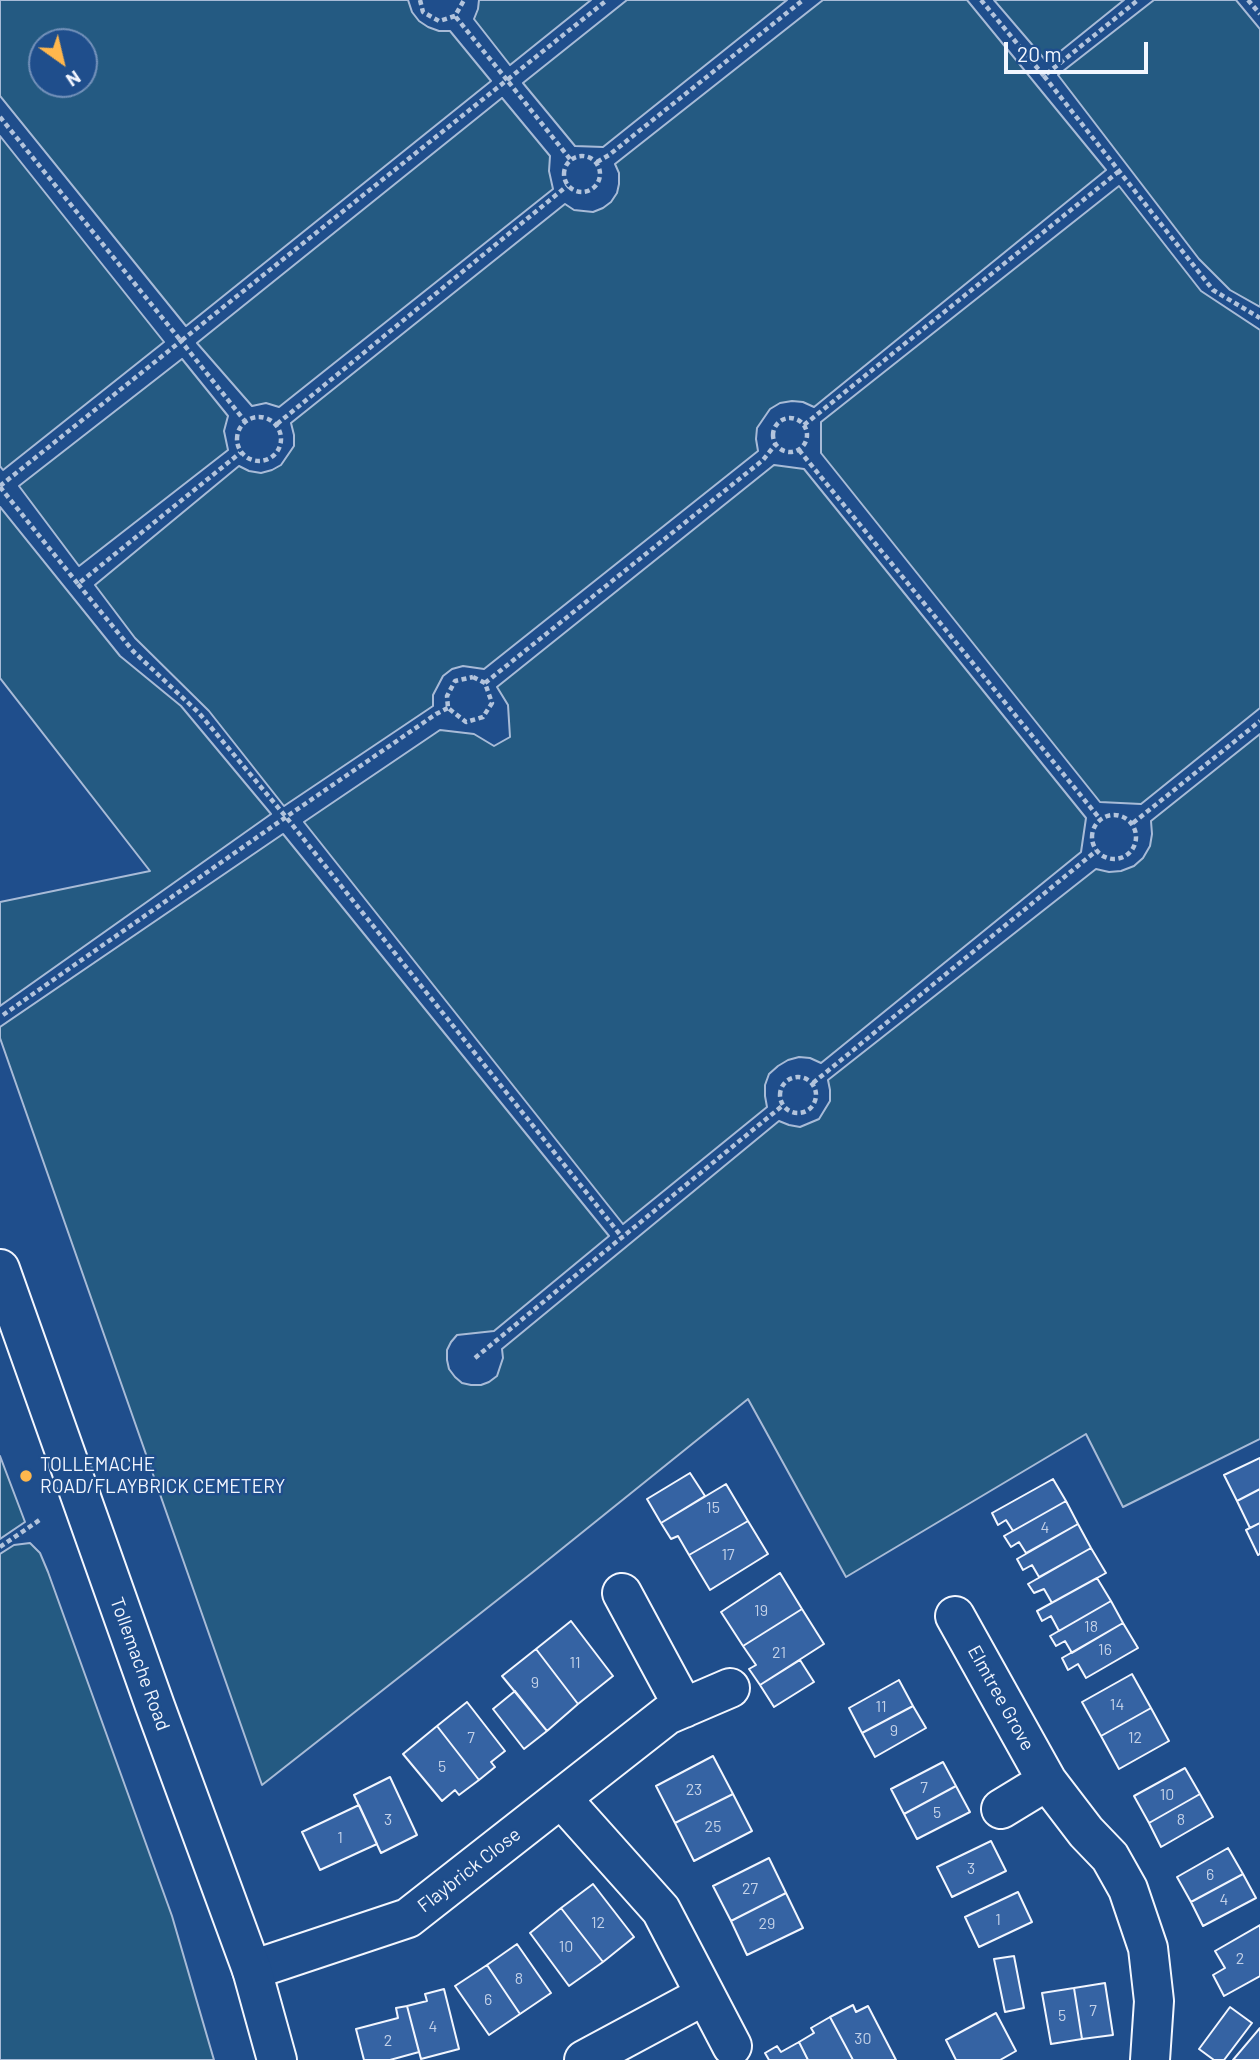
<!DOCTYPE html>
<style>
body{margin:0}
#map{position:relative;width:1260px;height:2060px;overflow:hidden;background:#1f4e8c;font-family:Barlow,sans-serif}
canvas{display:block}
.north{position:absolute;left:28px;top:28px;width:70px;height:70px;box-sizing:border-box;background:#1f4e8c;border:2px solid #7391ba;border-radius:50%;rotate:146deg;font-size:19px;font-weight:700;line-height:28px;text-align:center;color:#f2f6ff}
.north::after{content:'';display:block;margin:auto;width:24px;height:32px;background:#ffb74d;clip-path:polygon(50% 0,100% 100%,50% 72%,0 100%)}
.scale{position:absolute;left:1004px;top:42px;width:144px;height:32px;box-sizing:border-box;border:4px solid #f2f6ff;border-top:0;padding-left:9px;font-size:21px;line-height:24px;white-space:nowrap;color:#f2f6ff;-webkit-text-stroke:5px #1f4e8c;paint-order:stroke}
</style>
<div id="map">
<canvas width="1260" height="2060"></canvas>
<div class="north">N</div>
<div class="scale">20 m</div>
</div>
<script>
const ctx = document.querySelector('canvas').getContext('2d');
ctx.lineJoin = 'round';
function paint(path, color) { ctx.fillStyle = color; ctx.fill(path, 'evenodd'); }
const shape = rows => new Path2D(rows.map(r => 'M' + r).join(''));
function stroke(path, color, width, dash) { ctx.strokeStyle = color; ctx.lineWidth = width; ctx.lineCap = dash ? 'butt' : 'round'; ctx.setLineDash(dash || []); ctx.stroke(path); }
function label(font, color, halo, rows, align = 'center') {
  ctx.font = font + ' Barlow,sans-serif'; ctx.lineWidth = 5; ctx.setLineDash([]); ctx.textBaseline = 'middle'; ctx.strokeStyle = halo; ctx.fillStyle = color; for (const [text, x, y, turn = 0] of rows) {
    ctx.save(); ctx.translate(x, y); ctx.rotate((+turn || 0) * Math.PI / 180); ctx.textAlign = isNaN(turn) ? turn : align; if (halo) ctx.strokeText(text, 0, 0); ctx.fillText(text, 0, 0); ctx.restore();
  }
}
const green = shape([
 [0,0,408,0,412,12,419,21,428,27,439,31,450,31,491,81,186,326,0,96,0,0],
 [42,42,84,42,84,84,42,84,42,42],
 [479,0,591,0,510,65,474,19,478,9,479,0],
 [627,0,787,0,603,147,575,146,523,83,627,0],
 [823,0,967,0,1106,170,814,407,803,402,792,401,780,403,770,409,757,428,756,439,758,451,484,669,463,666,452,669,443,676,433,695,433,706,284,806,209,711,135,638,95,585,239,466,249,471,261,473,272,470,281,465,294,446,294,435,291,423,565,204,574,210,593,212,603,208,611,202,617,193,619,184,619,173,615,164,823,0],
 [994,0,1124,0,1047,62,994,0],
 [1154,0,1236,0,1260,29,1260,307,1230,290,1199,259,1058,75,1154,0],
 [502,98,550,156,549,171,553,189,279,407,266,403,252,406,197,343,502,98],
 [0,136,164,342,3,470,0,466,0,136],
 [1119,186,1201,291,1260,330,1260,708,1141,804,1100,802,821,453,821,422,1119,186],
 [182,359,228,416,224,431,228,450,79,566,19,486,182,359],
 [774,465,804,469,1086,818,1081,852,821,1063,810,1058,799,1057,788,1060,778,1066,769,1074,765,1085,765,1096,767,1107,623,1224,304,822,440,730,474,734,494,746,510,737,508,705,497,687,774,465],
 [0,507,120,656,181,706,271,814,0,1006,0,902,150,871,0,678,0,507],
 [1260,734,1260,1439,1123,1507,1086,1434,846,1577,748,1399,533,1572,262,1785,0,1038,0,1027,283,834,609,1236,494,1331,457,1335,451,1342,447,1350,447,1360,449,1369,455,1377,462,1383,471,1385,481,1385,489,1382,497,1376,503,1358,502,1349,779,1121,789,1125,800,1127,819,1119,830,1101,830,1090,828,1080,1096,869,1109,872,1121,871,1134,866,1143,858,1150,846,1152,834,1151,821,1260,734],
 [0,1456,25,1522,0,1539,0,1456],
 [30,1543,40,1553,48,1572,172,1916,214,2060,0,2060,0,1554,14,1545,30,1543]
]);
const building = shape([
 [1260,1458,1260,1489,1237,1501,1224,1475,1260,1458],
 [690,1473,705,1496,661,1523,647,1499,690,1473],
 [1053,1479,1066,1501,1013,1531,1006,1520,998,1525,992,1513,1053,1479],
 [726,1484,748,1521,689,1555,678,1536,671,1539,661,1523,726,1484],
 [1260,1489,1260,1523,1250,1528,1237,1501,1260,1489],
 [1066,1501,1078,1524,1026,1553,1019,1542,1011,1547,1004,1536,1066,1501],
 [748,1521,768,1554,710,1590,689,1555,748,1521],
 [1260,1523,1260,1554,1258,1555,1246,1530,1260,1523],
 [1078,1524,1091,1548,1039,1577,1032,1565,1023,1570,1017,1559,1078,1524],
 [1091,1548,1106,1573,1052,1603,1044,1589,1034,1593,1028,1584,1091,1548],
 [780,1573,802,1609,743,1646,721,1612,780,1573],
 [1097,1578,1111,1601,1059,1631,1051,1616,1042,1621,1037,1611,1097,1578],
 [1111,1601,1123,1623,1072,1653,1065,1641,1056,1646,1050,1636,1111,1601],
 [802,1609,824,1644,760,1685,749,1669,756,1665,743,1646,802,1609],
 [571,1621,613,1676,578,1704,536,1649,571,1621],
 [1123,1623,1138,1648,1086,1678,1078,1664,1068,1670,1062,1658,1123,1623],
 [536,1649,578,1704,547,1731,502,1676,536,1649],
 [800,1660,814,1682,774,1707,760,1685,800,1660],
 [1132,1674,1151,1708,1101,1736,1082,1702,1132,1674],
 [899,1680,913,1706,862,1733,849,1708,899,1680],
 [515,1691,547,1731,524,1749,493,1709,515,1691],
 [467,1702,505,1751,491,1762,495,1767,479,1780,437,1726,467,1702],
 [913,1706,926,1728,875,1757,862,1733,913,1706],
 [1151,1708,1169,1741,1119,1769,1101,1736,1151,1708],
 [437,1726,479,1780,459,1795,455,1790,442,1801,403,1754,437,1726],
 [713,1756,733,1794,675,1823,656,1786,713,1756],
 [943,1762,956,1786,904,1814,891,1789,943,1762],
 [1185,1768,1200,1794,1149,1823,1134,1796,1185,1768],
 [390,1777,417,1835,381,1853,354,1795,390,1777],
 [956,1786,970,1812,917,1839,904,1814,956,1786],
 [733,1794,752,1831,694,1861,675,1823,733,1794],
 [1200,1794,1213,1817,1161,1847,1149,1823,1200,1794],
 [359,1805,377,1844,320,1870,302,1832,359,1805],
 [991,1841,1006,1871,952,1897,937,1867,991,1841],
 [1228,1848,1243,1874,1191,1902,1177,1877,1228,1848],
 [769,1858,786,1893,731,1921,713,1886,769,1858],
 [1243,1874,1256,1898,1203,1926,1191,1902,1243,1874],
 [593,1884,634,1937,603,1962,561,1908,593,1884],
 [1018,1892,1032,1922,979,1947,965,1917,1018,1892],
 [786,1893,803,1928,747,1955,731,1921,786,1893],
 [561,1908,603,1962,569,1986,530,1933,561,1908],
 [1260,1925,1260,1976,1224,1996,1213,1975,1225,1968,1215,1951,1260,1925],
 [517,1944,551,1993,520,2014,487,1965,517,1944],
 [1014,1956,1024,2008,1005,2012,994,1959,1014,1956],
 [487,1965,520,2014,489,2035,455,1986,487,1965],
 [1105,1983,1113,2035,1082,2039,1074,1988,1105,1983],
 [1074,1988,1082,2039,1051,2044,1042,1993,1074,1988],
 [444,1989,459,2049,421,2059,407,2006,427,2001,425,1994,444,1989],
 [853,2005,856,2012,868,2006,896,2060,853,2060,830,2017,853,2005],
 [407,2006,419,2052,390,2060,364,2060,356,2029,398,2018,396,2008,407,2006],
 [1230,2007,1252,2023,1224,2060,1214,2060,1199,2049,1230,2007],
 [996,2013,1016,2051,1000,2060,956,2060,946,2040,996,2013],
 [830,2017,853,2060,808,2060,799,2042,814,2033,811,2028,830,2017],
 [1260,2028,1260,2060,1233,2060,1260,2028],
 [799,2042,808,2060,769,2060,765,2053,777,2046,781,2052,799,2042]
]);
const path = shape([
 [420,0,423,12,439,21,455,16,464,0],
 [981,0,1044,76,1138,0],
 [1248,0,1260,14],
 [1044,76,1213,290,1260,318],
 [0,117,181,341,507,80,455,16],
 '564 174a18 18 0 1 1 36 0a18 18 0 1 1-36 0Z',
 [570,159,507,80,607,0],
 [597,162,609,155,803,0],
 '237 439a22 22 0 1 1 44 0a22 22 0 1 1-44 0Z',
 '773 435a17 17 0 1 1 34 0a17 17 0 1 1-34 0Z',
 [277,424,567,186],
 [804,425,1118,172],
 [799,450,1100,819],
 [0,486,181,341,244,420],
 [0,487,78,584,240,453],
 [78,584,133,651,199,713,286,817,622,1237],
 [473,677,485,683,492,703,483,717,466,722,448,708,447,696,455,681,473,677],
 [485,683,763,460,775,445],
 '1092 837a22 22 0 1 1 44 0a22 22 0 1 1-44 0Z',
 [1133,823,1260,721],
 [3,1015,286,817,436,714,448,708],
 '780 1095a18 18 0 1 1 36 0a18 18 0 1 1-36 0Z',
 [813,1083,1096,851],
 [475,1358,782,1106],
 [0,1547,41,1519]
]);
const street = shape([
 [622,1593,684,1708],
 [955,1616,1047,1781,1086,1832,1110,1857,1128,1889,1148,1948,1154,2001,1150,2060],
 [561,1798,661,1910,732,2046],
 [1001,1809,1047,1781],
 [252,1970,408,1918,667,1715,730,1688],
 [584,2060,705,1995]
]);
const secondary = shape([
 [0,1269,155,1706,252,1970,277,2060]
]);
const markers = [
 [26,1476,7,"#ffb74d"]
];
const numberNames = [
 ["15",713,1508],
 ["4",1045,1528],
 ["17",728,1555],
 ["19",761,1611],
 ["18",1091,1627],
 ["16",1105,1650],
 ["21",779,1653],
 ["11",575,1663],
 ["9",535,1683],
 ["14",1117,1705],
 ["11",881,1707],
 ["9",894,1731],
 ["7",471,1738],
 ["12",1135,1738],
 ["5",442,1767],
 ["7",924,1788],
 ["23",694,1790],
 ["10",1167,1795],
 ["5",937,1813],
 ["3",388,1820],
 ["8",1181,1820],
 ["25",713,1827],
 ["1",340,1838],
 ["3",971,1869],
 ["6",1210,1875],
 ["27",750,1889],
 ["4",1224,1900],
 ["1",998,1920],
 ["12",598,1923],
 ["29",767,1924],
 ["10",566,1947],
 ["2",1240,1959],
 ["8",519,1979],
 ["6",488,2000],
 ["7",1093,2011],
 ["5",1062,2016],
 ["4",433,2027],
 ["30",863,2039],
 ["2",388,2041]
];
const poiNames = [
 ["TOLLEMACHE",40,1465],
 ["ROAD/FLAYBRICK CEMETERY",40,1487]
];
const streetNames = [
 ["Tollemache Road",140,1664,70],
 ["Elmtree Grove",1001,1698,61],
 ["Flaybrick Close",469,1870,-38]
];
paint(green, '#245a82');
stroke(green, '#a8bbd7', 2);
paint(building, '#3563a3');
stroke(building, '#f2f6ff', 2);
stroke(street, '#f2f6ff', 42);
stroke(secondary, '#f2f6ff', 42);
stroke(path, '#b3c4dc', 4.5, [5, 3.5]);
stroke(street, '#1f4e8c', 38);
stroke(secondary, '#1f4e8c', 38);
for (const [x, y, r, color] of markers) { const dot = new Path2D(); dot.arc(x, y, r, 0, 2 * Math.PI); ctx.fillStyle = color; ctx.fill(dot); stroke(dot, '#1f4e8c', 2.5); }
label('16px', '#c3d1e8', null, numberNames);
label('19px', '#f2f6ff', '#1f4e8c', poiNames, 'left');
label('19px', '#f2f6ff', '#1f4e8c', streetNames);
</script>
